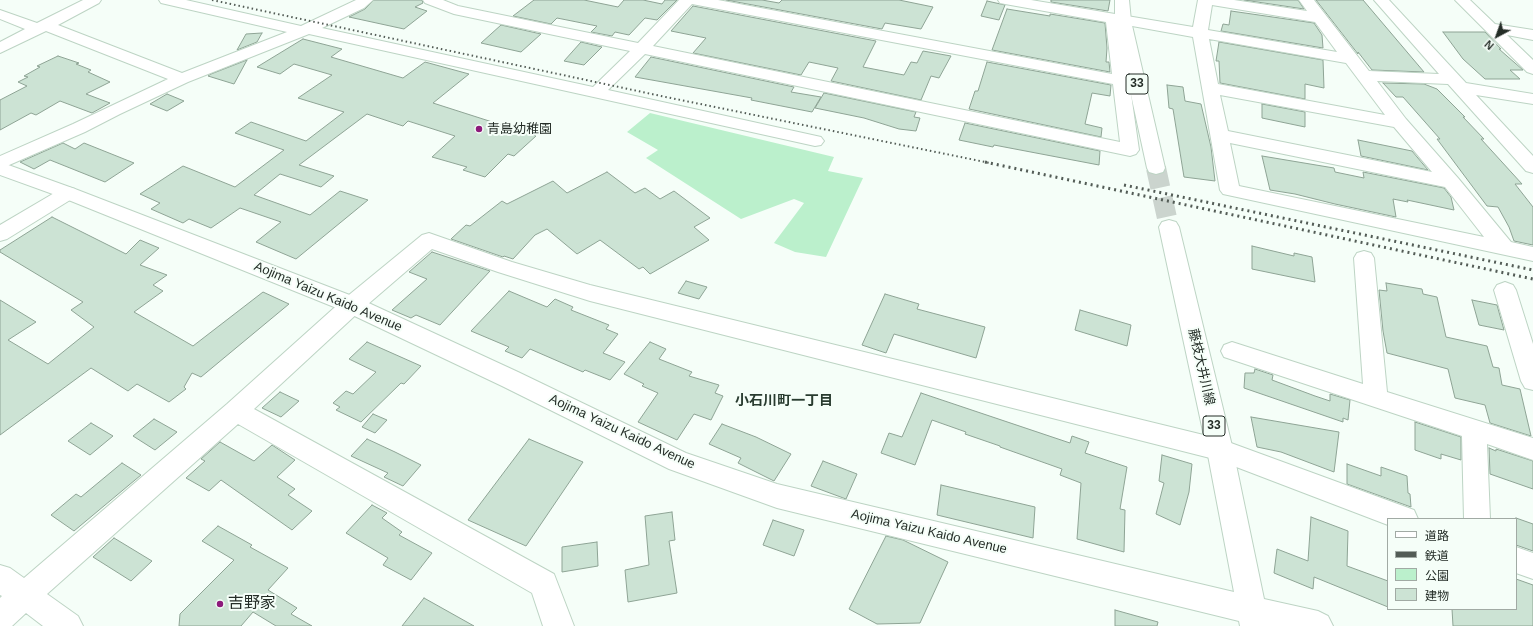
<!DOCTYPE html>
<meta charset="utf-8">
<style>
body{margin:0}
#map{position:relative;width:1533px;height:626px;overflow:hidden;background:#f5fef8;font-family:Arial,"Noto Sans JP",sans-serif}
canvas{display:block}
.legend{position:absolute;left:1387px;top:518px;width:130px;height:92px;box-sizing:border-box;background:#f5fef8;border:1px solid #a1aaa4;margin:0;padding:5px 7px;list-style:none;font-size:12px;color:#242d27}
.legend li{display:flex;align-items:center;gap:8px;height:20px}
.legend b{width:20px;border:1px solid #a1aaa4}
.north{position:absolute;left:1477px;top:16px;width:40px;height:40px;-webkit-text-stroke:3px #f5fef8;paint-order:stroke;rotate:221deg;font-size:11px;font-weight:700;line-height:16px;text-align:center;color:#242d27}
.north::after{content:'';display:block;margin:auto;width:14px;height:18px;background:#242d27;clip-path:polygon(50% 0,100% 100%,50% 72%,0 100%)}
</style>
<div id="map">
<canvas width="1533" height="626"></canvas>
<ul class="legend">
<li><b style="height:5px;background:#fff"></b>道路</li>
<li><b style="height:5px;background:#535c56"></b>鉄道</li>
<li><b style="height:11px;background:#bbf0cc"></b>公園</li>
<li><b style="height:11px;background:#cce3d4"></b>建物</li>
</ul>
<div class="north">N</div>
</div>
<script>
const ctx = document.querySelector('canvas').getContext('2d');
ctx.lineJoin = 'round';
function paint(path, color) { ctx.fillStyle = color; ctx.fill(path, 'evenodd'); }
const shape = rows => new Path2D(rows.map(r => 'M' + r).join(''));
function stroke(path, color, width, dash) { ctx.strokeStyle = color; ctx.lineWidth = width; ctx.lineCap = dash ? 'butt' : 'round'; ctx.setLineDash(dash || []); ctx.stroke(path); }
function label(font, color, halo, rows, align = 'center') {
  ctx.font = font + ' Arial,"Noto Sans JP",sans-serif'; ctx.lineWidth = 4; ctx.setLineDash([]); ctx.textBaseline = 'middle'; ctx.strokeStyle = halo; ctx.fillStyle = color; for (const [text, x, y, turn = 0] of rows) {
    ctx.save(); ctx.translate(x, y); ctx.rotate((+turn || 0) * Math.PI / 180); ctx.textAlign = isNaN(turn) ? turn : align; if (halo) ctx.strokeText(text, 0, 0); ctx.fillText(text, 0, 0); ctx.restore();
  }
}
const green = shape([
 [650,113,834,157,828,171,863,178,826,257,795,252,774,243,804,203,794,199,741,219,646,158,658,150,627,132]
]);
const building = shape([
 [374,0,422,0,423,3,415,7,427,11,404,29,349,17,365,9,374,0],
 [534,0,584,0,618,7,624,0,643,0,662,4,665,0,677,0,657,20,645,18,629,35,615,32,612,36,591,32,597,26,557,18,551,24,513,16,534,0],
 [726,0,762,0,779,3,782,0,899,0,933,7,921,29,885,23,882,29,726,0],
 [1051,0,1110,0,1108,11,1051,2,1051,0],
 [1244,0,1298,0,1304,9,1244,0],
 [1316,0,1363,0,1424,72,1372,70,1358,52,1358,54,1316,0],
 [987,1,1005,5,999,20,981,16,987,1],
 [693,6,876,41,863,67,904,75,911,62,917,63,923,51,951,56,939,78,931,76,921,100,831,81,838,68,809,62,801,75,693,53,706,38,671,31,693,6],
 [1007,9,1050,16,1050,14,1105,23,1107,48,1106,62,1109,62,1110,72,992,50,1007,9],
 [1231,11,1314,23,1322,35,1323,48,1221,31,1223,24,1229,25,1231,11],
 [501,25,541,34,521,52,481,43,501,25],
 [1443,32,1485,32,1501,49,1499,49,1523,70,1510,70,1520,79,1485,79,1463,59,1443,32],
 [262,33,257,42,237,50,246,34,262,33],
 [303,39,342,49,331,57,403,78,425,62,469,74,433,103,536,136,514,156,508,154,485,177,463,170,467,167,432,157,455,136,408,121,403,126,367,114,299,165,334,176,321,187,280,174,254,195,310,215,340,191,368,200,296,259,256,242,281,222,240,208,211,228,189,219,183,223,151,209,160,203,140,194,183,166,235,187,284,150,235,133,251,122,306,141,344,112,298,98,332,75,294,64,280,74,257,67,303,39],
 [581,42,602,47,584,65,564,61,581,42],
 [1219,42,1323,60,1324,88,1305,84,1305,99,1220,83,1219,61,1216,61,1219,42],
 [58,56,79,63,76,64,91,70,88,72,110,82,86,94,110,103,92,113,60,101,36,115,31,113,0,130,0,100,27,86,18,82,28,77,24,76,40,67,37,66,58,56],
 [651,57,794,87,791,92,821,97,812,112,751,100,752,98,635,77,651,57],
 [247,60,234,84,208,76,211,74,247,60],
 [987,62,1111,85,1110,96,1092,93,1085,124,1102,128,1101,137,969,109,975,91,978,91,987,62],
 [1383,83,1424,84,1437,89,1465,117,1463,117,1484,139,1481,139,1522,184,1515,184,1533,207,1533,245,1514,241,1509,227,1498,207,1487,206,1437,139,1440,139,1403,97,1396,97,1383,83],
 [1167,85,1183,87,1185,101,1201,104,1211,147,1215,181,1184,177,1173,109,1169,108,1167,85],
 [824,93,916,112,914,117,920,118,916,131,899,129,864,118,815,108,824,93],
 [167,94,184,101,167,111,150,104,167,94],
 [1262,104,1305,112,1305,127,1262,118,1262,104],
 [965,123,1100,151,1099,165,994,145,993,147,959,140,965,123],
 [1358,140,1412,151,1428,170,1361,156,1358,140],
 [63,143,75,149,84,143,134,163,105,182,50,160,34,169,20,162,63,143],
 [1262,156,1334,168,1335,172,1364,178,1363,172,1444,188,1451,197,1454,210,1407,200,1408,202,1393,199,1396,217,1335,204,1295,194,1270,190,1262,156],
 [607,172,635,193,645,188,660,199,674,191,710,218,694,227,709,240,650,274,643,267,639,269,600,240,577,254,547,229,535,235,513,259,504,256,503,257,451,239,466,225,470,226,502,201,507,204,553,181,567,193,607,172],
 [52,217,126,254,140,240,159,248,140,265,167,275,153,285,163,291,134,312,193,346,263,292,289,304,201,377,192,373,184,387,186,389,169,402,137,384,128,391,91,368,0,435,0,300,36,322,8,340,48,364,94,327,71,310,83,302,0,252,0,250,52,217],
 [1252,246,1294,256,1294,253,1312,257,1315,282,1252,269,1252,246],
 [432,252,490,271,440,325,416,315,411,318,392,310,427,279,409,272,432,252],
 [686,281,707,287,699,299,678,293,686,281],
 [1386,283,1422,289,1423,294,1437,297,1446,337,1487,346,1493,367,1499,368,1502,385,1520,389,1531,436,1490,423,1485,405,1455,398,1448,369,1387,353,1383,331,1379,290,1387,291,1386,283],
 [509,291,547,307,555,299,573,307,571,310,609,325,606,329,618,334,603,353,625,362,610,380,585,370,583,372,530,349,522,358,505,351,509,347,471,331,509,291],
 [885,294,919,304,917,309,985,327,976,358,894,334,886,353,862,345,885,294],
 [1472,300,1497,305,1504,330,1479,325,1472,300],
 [1080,310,1131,325,1127,346,1075,330,1080,310],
 [367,342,421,366,404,384,401,383,361,422,336,410,340,407,333,403,346,391,353,394,376,372,349,359,367,342],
 [650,342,666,349,659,359,692,372,689,376,719,385,715,393,723,396,711,420,694,414,677,440,638,422,658,393,642,386,644,384,624,374,650,342],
 [1255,369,1273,375,1272,380,1315,396,1330,401,1330,394,1350,400,1348,420,1343,418,1343,422,1244,388,1245,373,1254,373,1255,369],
 [280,392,299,401,281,417,262,408,280,392],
 [921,393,1070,443,1072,436,1089,442,1085,453,1127,467,1120,509,1125,510,1124,552,1077,539,1081,483,1060,475,1062,469,1000,447,1000,446,965,434,966,432,932,420,915,465,881,453,889,433,902,437,921,393],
 [373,414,387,420,375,433,362,427,373,414],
 [1251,417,1339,432,1334,472,1281,452,1257,447,1251,417],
 [154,419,177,432,155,450,133,436,154,419],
 [1415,422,1461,437,1461,460,1441,454,1441,459,1415,450,1415,422],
 [91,423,113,436,90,455,68,441,91,423],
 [722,424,756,437,791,454,774,481,738,463,741,458,709,444,722,424],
 [367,439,395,452,421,465,403,486,384,477,388,473,351,456,367,439],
 [529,439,583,462,526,546,468,520,529,439],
 [220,442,254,461,272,445,295,460,277,477,295,489,288,495,312,511,292,530,221,480,209,491,186,478,205,461,201,459,220,442],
 [1489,448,1496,451,1496,449,1533,461,1533,489,1490,474,1489,448],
 [1162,455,1192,464,1189,492,1180,525,1156,514,1164,483,1159,481,1162,455],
 [823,461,857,474,846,499,811,486,823,461],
 [122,463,141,475,74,531,51,515,76,494,81,497,122,463],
 [1347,464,1381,476,1381,467,1407,476,1408,493,1410,494,1411,507,1347,484,1347,464],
 [941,485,1035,507,1033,538,937,515,941,485],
 [372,505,387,513,382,518,402,532,399,535,432,553,411,580,383,565,388,558,346,533,372,505],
 [672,512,675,540,669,541,677,593,628,602,625,570,649,565,645,516,672,512],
 [1311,517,1348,531,1347,566,1388,581,1388,607,1314,577,1313,589,1274,573,1277,549,1308,561,1311,517],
 [1516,518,1533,524,1533,551,1516,545,1516,518],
 [773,520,804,530,794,556,763,545,773,520],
 [218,526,252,545,250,547,288,568,268,590,297,608,291,614,312,626,276,626,253,612,241,626,179,626,180,614,234,560,202,541,218,526],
 [886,536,903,540,948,562,920,623,877,624,849,609,886,536],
 [114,538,152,561,131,581,93,557,114,538],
 [597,542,598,566,562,572,562,547,597,542],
 [1516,579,1533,585,1533,626,1453,626,1452,609,1516,609,1516,579],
 [424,598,474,626,402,626,424,598],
 [1115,610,1158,622,1157,626,1115,626,1115,610]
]);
const majorTunnel = shape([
 [1156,168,1169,227]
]);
const minor = shape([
 [83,0,101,0,99,3,58,25,182,73,287,32,161,3,159,0,186,0,301,26,356,0,373,0,364,8,322,28,593,87,630,51,454,14,425,3,423,0,443,0,458,6,638,43,679,0,718,0,1112,74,1106,22,1005,4,1000,3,998,0,1031,0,1193,27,1198,0,1234,0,1307,11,1299,0,1314,0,1369,71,1439,74,1374,0,1389,0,1466,83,1533,94,1533,104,1476,95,1533,156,1533,173,1526,171,1448,84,1377,81,1406,119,1458,178,1511,242,1533,247,1533,261,1223,194,1220,190,1193,37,1121,24,1139,150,1136,154,1130,156,645,54,608,90,821,137,824,141,821,145,815,146,309,34,188,82,120,114,85,132,0,169,0,156,73,124,168,79,46,31,0,53,0,42,25,29,0,19,0,10,37,23,83,0],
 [692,4,1113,84,1120,142,653,46,692,4],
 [1212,5,1315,22,1337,52,1208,30,1212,5],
 [1209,39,1346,63,1385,115,1218,84,1209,39],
 [1220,95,1394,127,1432,172,1228,131,1220,95],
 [1230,143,1445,187,1484,237,1239,186,1230,143],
 [1455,0,1470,0,1495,24,1533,30,1533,40,1507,35,1533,60,1533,74,1527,72,1455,0],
 [68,187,75,189,78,193,75,197,7,239,0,241,0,225,61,189,68,187],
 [429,233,512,262,590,285,1220,439,1414,510,1418,519,1388,519,1388,525,1218,460,590,301,498,272,432,249,360,311,254,409,554,574,574,626,543,626,532,593,238,424,47,594,78,616,83,626,43,626,26,613,12,626,0,626,0,598,2,596,0,595,0,565,10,568,24,578,227,404,344,299,422,235,429,233],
 [1364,251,1371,253,1374,258,1387,392,1533,438,1533,460,1487,444,1490,519,1464,519,1462,436,1224,357,1221,351,1224,345,1232,342,1363,384,1354,258,1357,253,1364,251],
 [1505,282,1513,285,1516,290,1533,344,1533,390,1525,388,1521,381,1494,290,1497,285,1505,282],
 [1516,547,1533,553,1533,579,1516,573,1516,547]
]);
const major = shape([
 [1115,0,1129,0,1131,21,1165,168,1163,172,1156,174,1149,172,1147,168,1115,21,1115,0],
 [0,162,75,189,360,299,518,372,686,453,777,484,1234,592,1207,450,1159,227,1162,222,1169,220,1176,222,1179,227,1233,450,1264,599,1318,611,1328,616,1333,626,1240,626,1239,621,777,508,669,469,502,386,344,311,61,197,0,175,0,162]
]);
const railFar1 = shape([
 [212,0,661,96,990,163]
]);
const rail = shape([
 [985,162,1533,279],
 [1124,185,1533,270]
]);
const markers = [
 [479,129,4,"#8d1a7b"],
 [220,604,4,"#8d1a7b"]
];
const shields = [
 [1137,84,22],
 [1214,426,22]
];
const shieldNames = [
 ["33",1137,84],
 ["33",1214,426]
];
const poiNames = [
 ["青島幼稚園",487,129]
];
const streetNames = [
 ["Aojima Yaizu Kaido Avenue",328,297,23],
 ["藤枝大井川線",1201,367,77],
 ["Aojima Yaizu Kaido Avenue",622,432,25],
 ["Aojima Yaizu Kaido Avenue",929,532,13]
];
const neighbourhoodNames = [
 ["小石川町一丁目",784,401]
];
const nearPoinames = [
 ["吉野家",228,604]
];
paint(green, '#bbf0cc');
paint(building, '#cce3d4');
stroke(building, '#8ea495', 1);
stroke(majorTunnel, '#cbd4ce', 20, [20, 10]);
stroke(minor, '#bdd4c4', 2);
stroke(major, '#bdd4c4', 2);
paint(minor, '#fff');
paint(major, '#fff');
stroke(railFar1, '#535c56', 2, [1.5, 3]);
stroke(rail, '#535c56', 3, [2, 4]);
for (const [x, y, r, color] of markers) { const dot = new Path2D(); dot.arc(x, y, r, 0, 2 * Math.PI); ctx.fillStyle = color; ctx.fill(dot); stroke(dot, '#f5fef8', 1.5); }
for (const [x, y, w] of shields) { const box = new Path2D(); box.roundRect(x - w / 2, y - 10, w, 20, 3); ctx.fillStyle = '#f5fef8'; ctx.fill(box); stroke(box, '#242d27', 1); }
label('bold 12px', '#242d27', null, shieldNames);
label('13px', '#242d27', '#f5fef8', poiNames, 'left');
label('13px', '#242d27', '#f5fef8', streetNames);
label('bold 14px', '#283b2f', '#f5fef8', neighbourhoodNames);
label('16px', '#242d27', '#f5fef8', nearPoinames, 'left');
</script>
